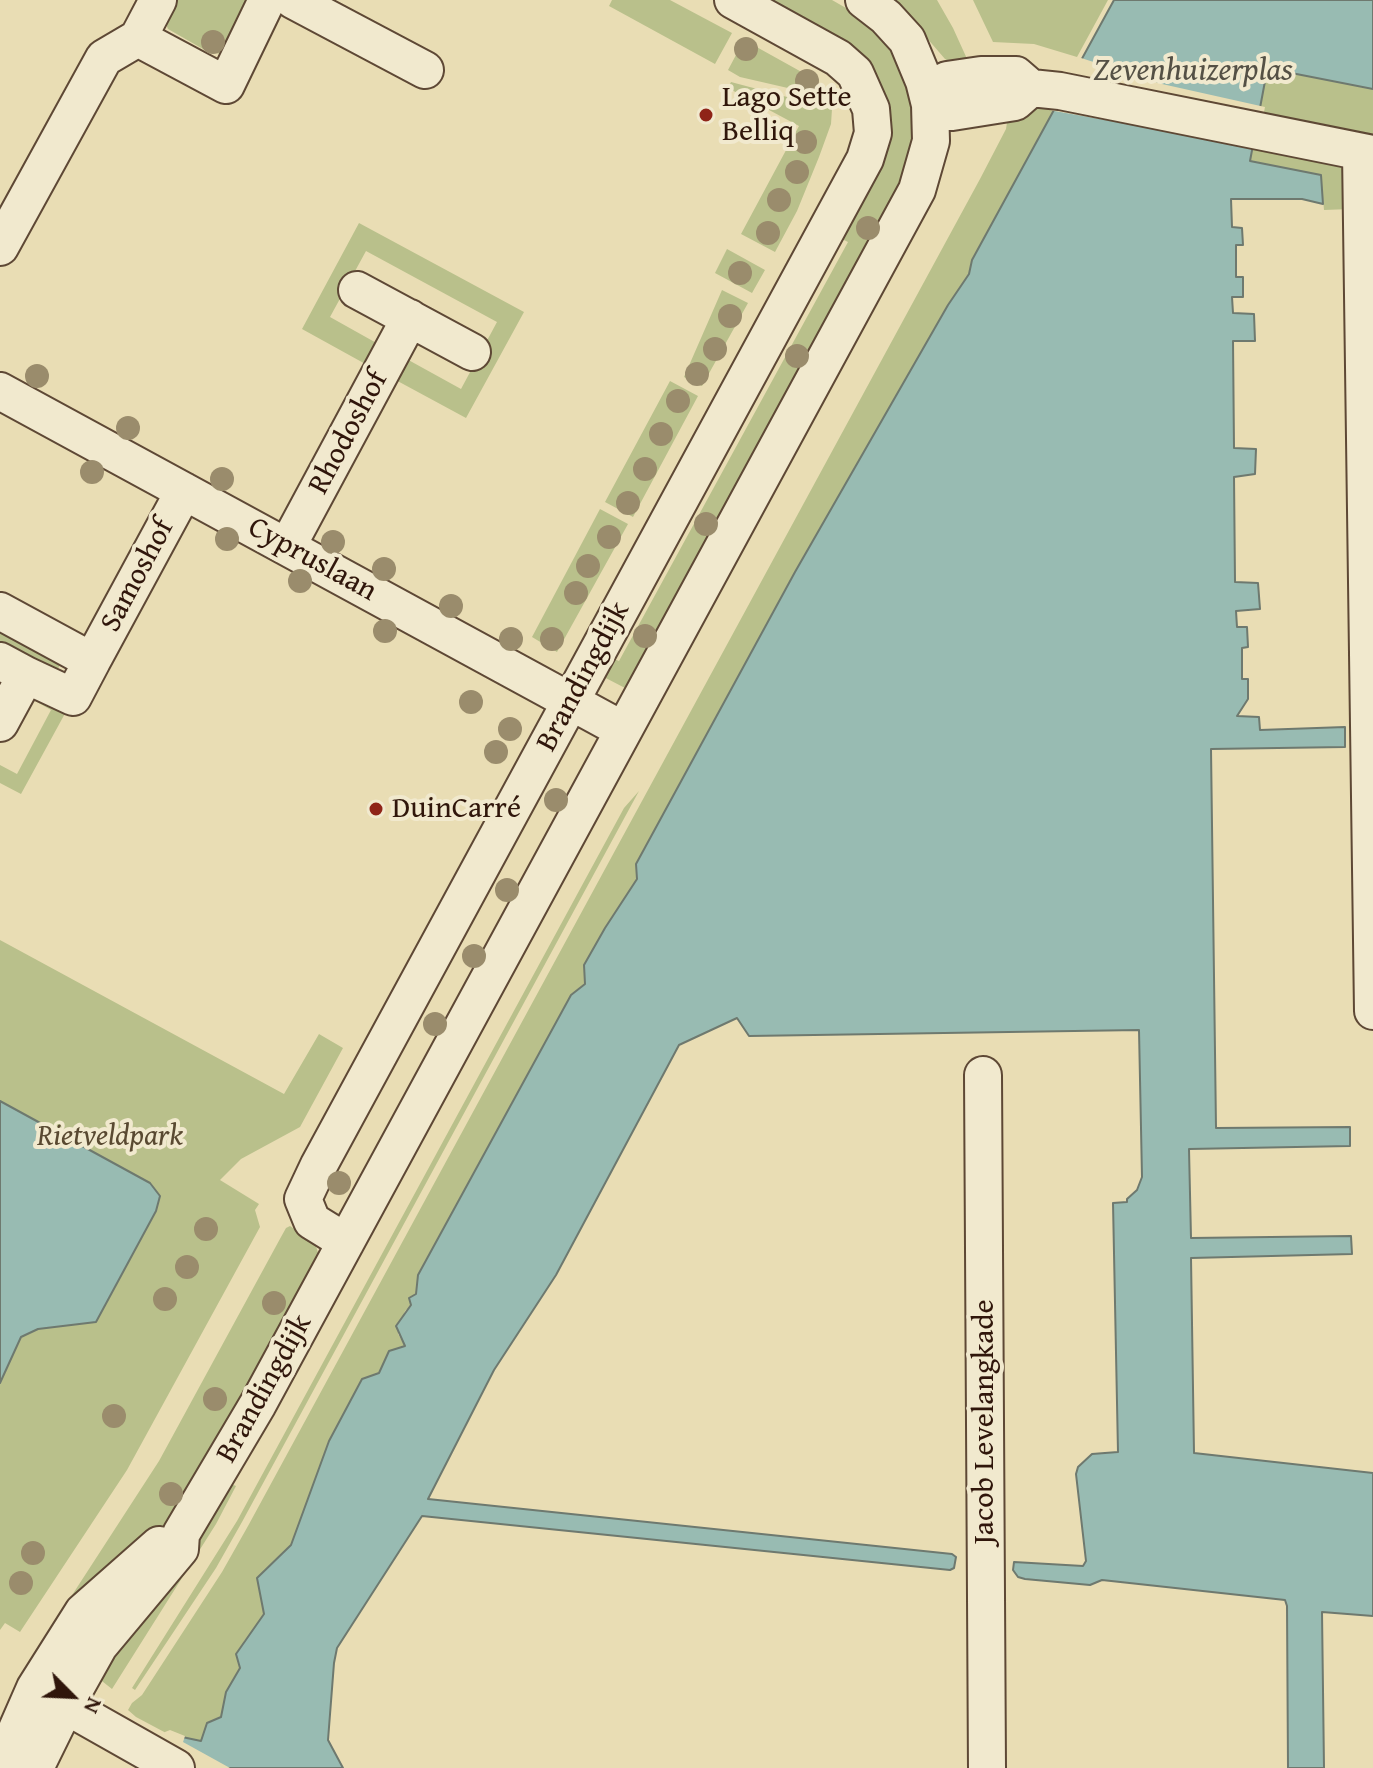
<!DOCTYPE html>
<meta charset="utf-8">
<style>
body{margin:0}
#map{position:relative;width:1373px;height:1768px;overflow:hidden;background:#e9ddb4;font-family:"Gentium Book Plus",serif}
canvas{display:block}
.north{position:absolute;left:32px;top:1656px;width:80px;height:80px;-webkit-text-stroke:6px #f1e9ce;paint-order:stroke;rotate:114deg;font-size:22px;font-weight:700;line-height:32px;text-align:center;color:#30160b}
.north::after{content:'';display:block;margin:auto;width:28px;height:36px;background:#30160b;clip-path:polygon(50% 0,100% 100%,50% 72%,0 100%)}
</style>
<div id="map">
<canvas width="1373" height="1768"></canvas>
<div class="north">N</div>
</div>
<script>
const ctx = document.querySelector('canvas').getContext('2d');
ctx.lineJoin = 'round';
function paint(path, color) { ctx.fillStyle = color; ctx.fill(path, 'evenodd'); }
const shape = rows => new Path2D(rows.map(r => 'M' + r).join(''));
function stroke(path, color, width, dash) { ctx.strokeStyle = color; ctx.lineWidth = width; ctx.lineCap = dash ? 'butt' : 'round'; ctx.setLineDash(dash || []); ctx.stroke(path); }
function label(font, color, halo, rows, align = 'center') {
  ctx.font = font + ' "Gentium Book Plus",serif'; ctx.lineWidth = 8; ctx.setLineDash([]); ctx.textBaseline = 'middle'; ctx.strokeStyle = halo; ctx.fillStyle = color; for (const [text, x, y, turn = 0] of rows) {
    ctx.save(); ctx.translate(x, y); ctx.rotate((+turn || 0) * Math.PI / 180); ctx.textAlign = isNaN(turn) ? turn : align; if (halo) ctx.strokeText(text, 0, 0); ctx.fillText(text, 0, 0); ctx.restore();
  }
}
const green = shape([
 [171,0,258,0,226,53,220,54,203,49,168,29,165,22],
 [612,0,670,0,732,33,715,64,609,6],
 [754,0,832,0,853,12,878,34,894,56,908,90,913,127,911,154,904,181,636,673,625,688,598,674,607,656,619,661,848,242,836,236,886,120],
 [894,0,937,0,953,28,968,61,955,64,945,59],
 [973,0,1108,0,1077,57,1034,44,993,42],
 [744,40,807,75,817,82,827,97,740,77,728,70],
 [1276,70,1373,89,1373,142,1258,120,1266,76],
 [731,82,832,109,831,124,819,157,797,211,775,252,741,234,799,126,728,88],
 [1041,105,1055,109,972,260,970,274,948,305,795,572,636,864,637,879,605,928,585,984,571,995,418,1275,416,1294,412,1305,405,1311,398,1334,405,1346,389,1351,379,1373,329,1441,291,1546,258,1577,264,1614,257,1627,244,1641,240,1668,226,1692,221,1717,207,1723,201,1741,168,1734,136,1717,128,1710,132,1703,142,1695,222,1572,248,1526,980,179,1006,129,1009,110],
 [1253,144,1344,165,1351,209,1324,210,1321,175,1250,161],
 [359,223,524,312,466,418,392,378,403,357,461,389,497,322,366,251,330,317,380,345,369,366,302,329],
 [727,249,765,270,752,293,715,273],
 [722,290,748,303,702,386,684,377],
 [670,381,698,396,633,517,605,502],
 [600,509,628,524,557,652,532,637],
 [0,626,63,660,56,672,0,642],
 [35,690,68,708,21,794,0,783,0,765,17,774,51,710,30,698],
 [639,791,242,1522,216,1568,135,1690,132,1688,237,1521,624,808],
 [0,940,284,1094,319,1034,343,1048,300,1127,241,1159,220,1180,259,1204,255,1210,260,1227,127,1470,20,1632,5,1623,0,1630],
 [290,1226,315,1243,319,1256,203,1470,169,1524,48,1646,41,1643,159,1461,281,1237,286,1228],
 [231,1484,236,1486,216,1524,112,1689,93,1674]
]);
const water = shape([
 [1114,0,1373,0,1373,89,1276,70,1266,76,1250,161,1321,175,1323,204,1302,199,1231,199,1232,227,1242,228,1243,245,1236,245,1236,277,1243,277,1243,297,1232,297,1233,313,1254,314,1255,341,1233,341,1234,448,1256,449,1255,474,1234,477,1235,582,1258,583,1260,609,1236,611,1237,627,1247,627,1248,647,1242,648,1242,679,1248,679,1248,699,1237,716,1259,717,1260,730,1345,727,1345,747,1211,749,1216,1128,1350,1127,1350,1146,1189,1149,1191,1238,1351,1236,1352,1254,1191,1258,1194,1453,1373,1473,1373,1616,1322,1612,1324,1768,1288,1768,1287,1606,1285,1600,1102,1580,1090,1585,1025,1579,1018,1577,1013,1570,1014,1562,1083,1566,1086,1561,1076,1474,1078,1467,1092,1454,1118,1452,1113,1203,1127,1202,1127,1199,1137,1190,1142,1177,1139,1030,749,1036,737,1018,679,1045,556,1275,494,1370,428,1499,952,1554,956,1557,954,1568,950,1570,422,1516,337,1648,334,1663,328,1740,343,1768,149,1768,168,1734,201,1741,207,1723,221,1717,226,1692,240,1668,236,1654,264,1614,257,1578,291,1545,329,1441,362,1379,379,1373,389,1351,405,1346,396,1326,411,1305,409,1298,416,1294,418,1275,571,995,585,984,584,965,605,928,637,879,636,864,795,572,948,305,969,274,972,260,1114,0],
 [0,1101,150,1183,160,1196,156,1211,96,1322,38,1329,21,1337,0,1383,0,1101]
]);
const pier = shape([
 [1078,57,1162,84,1265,107,1257,147,1049,110],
 [170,1730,185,1736,183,1742,230,1768,145,1768,165,1732]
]);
const minor = shape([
 [158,0,138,38,226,85,267,0],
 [293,0,425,70],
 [930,105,947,80,981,75,1016,75,1031,88,1060,91,1373,154],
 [930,105,952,112,1015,102,1031,88],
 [1361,152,1373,1011],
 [0,247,104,58,138,38],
 [357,290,472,352],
 [0,391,623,730],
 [287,547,410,318],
 [0,611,92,661,184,491],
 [0,661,26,675,0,723],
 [26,675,73,697,92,661],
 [983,1075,987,1768],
 [346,1242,312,1221,303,1199,319,1165,865,159,873,133,871,109,855,73,838,58,733,0],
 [47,1695,176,1768],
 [0,1768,35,1688,83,1612,159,1545],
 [35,1768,66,1705,99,1646,180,1549,181,1534,258,1404,917,190,931,141,930,105,924,81,907,40,886,17,864,0]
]);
const trees = [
 [213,42],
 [746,49],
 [807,81],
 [805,142],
 [797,172],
 [779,200],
 [868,228],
 [768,233],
 [740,273],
 [730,316],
 [715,349],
 [797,356],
 [697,374],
 [37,376],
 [678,401],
 [128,428],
 [661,434],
 [645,469],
 [92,472],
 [222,479],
 [628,503],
 [706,524],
 [609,537],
 [227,539],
 [333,542],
 [588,566],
 [384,569],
 [300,581],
 [576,593],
 [451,606],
 [385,631],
 [645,636],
 [511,639],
 [552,639],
 [471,702],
 [510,729],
 [496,752],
 [556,800],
 [507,890],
 [474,956],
 [435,1024],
 [339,1183],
 [206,1229],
 [187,1267],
 [165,1299],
 [274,1303],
 [215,1399],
 [114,1416],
 [171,1494],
 [33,1553],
 [21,1583]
];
const markers = [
 [706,115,8,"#8f2418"],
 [376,809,8,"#8f2418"]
];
const poiNames = [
 ["Lago Sette",722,98],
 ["Belliq",722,132],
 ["DuinCarré",392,809]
];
const streetNames = [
 ["Rhodoshof",349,433,-62],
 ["Cypruslaan",312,560,29],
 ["Samoshof",138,576,-62],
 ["Brandingdijk",584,677,-62],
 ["Brandingdijk",265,1389,-61],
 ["Jacob Levelangkade",985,1422,-90]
];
const parkNames = [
 ["Rietveldpark",110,1137]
];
const waterNames = [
 ["Zevenhuizerplas",1193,72]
];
paint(green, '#b9c08b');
paint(water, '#98bbb2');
stroke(water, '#6e796f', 2);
paint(pier, '#e9ddb4');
stroke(minor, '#5e4835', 40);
stroke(minor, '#f1e9ce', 36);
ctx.fillStyle = '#9a8c6c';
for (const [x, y] of trees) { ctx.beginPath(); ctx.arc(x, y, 12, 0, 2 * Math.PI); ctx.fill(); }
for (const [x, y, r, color] of markers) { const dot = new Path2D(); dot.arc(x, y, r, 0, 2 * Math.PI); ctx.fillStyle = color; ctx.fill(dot); stroke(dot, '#f1e9ce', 3); }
label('30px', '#30160b', '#f1e9ce', poiNames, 'left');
label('30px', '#30160b', '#f1e9ce', streetNames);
label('italic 30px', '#594931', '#f1e9ce', parkNames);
label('italic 32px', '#545045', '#f1e9ce', waterNames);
</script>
